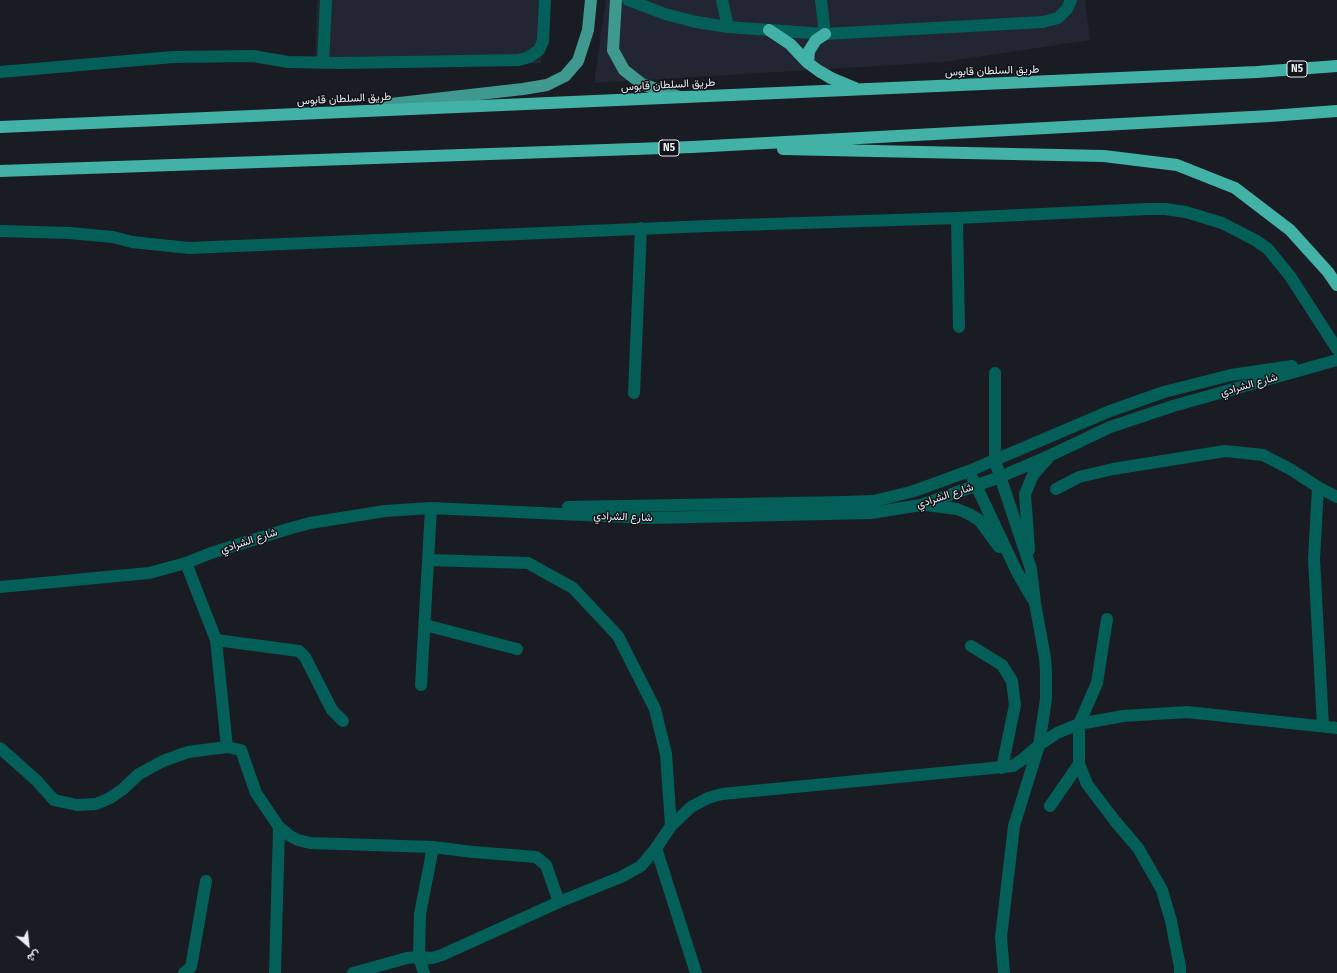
<!DOCTYPE html>
<meta charset="utf-8">
<style>
body{margin:0}
#map{position:relative;width:1337px;height:973px;overflow:hidden;background:#1a1c23;font-family:"Fira Sans",Vazirmatn,sans-serif}
canvas{display:block}
.north{position:absolute;left:8px;top:925px;width:40px;height:40px;-webkit-text-stroke:3px #111319;paint-order:stroke;rotate:152deg;font-size:11px;font-weight:700;line-height:16px;text-align:center;color:#ebedf2}
.north::after{content:'';display:block;margin:auto;width:14px;height:18px;background:#ebedf2;clip-path:polygon(50% 0,100% 100%,50% 72%,0 100%)}
</style>
<div id="map">
<canvas width="1337" height="973"></canvas>
<div class="north">ش</div>
</div>
<script>
const ctx = document.querySelector('canvas').getContext('2d');
ctx.lineJoin = 'round';
function paint(path, color) { ctx.fillStyle = color; ctx.fill(path, 'evenodd'); }
const shape = rows => new Path2D(rows.map(r => 'M' + r).join(''));
function stroke(path, color, width, dash) { ctx.strokeStyle = color; ctx.lineWidth = width; ctx.lineCap = dash ? 'butt' : 'round'; ctx.setLineDash(dash || []); ctx.stroke(path); }
function label(font, color, halo, rows, align = 'center') {
  ctx.font = font + ' "Fira Sans",Vazirmatn,sans-serif'; ctx.lineWidth = 3; ctx.setLineDash([]); ctx.textBaseline = 'middle'; ctx.strokeStyle = halo; ctx.fillStyle = color; for (const [text, x, y, turn = 0] of rows) {
    ctx.save(); ctx.translate(x, y); ctx.rotate((+turn || 0) * Math.PI / 180); ctx.textAlign = isNaN(turn) ? turn : align; if (halo) ctx.strokeText(text, 0, 0); ctx.fillText(text, 0, 0); ctx.restore();
  }
}
const built = shape([
 [317,0,548,0,541,63,315,69],
 [606,0,1085,0,1090,40,944,62,594,83]
]);
const minor = shape([
 [628,0,665,14,696,22,728,27,825,34,1043,22,1058,18,1067,9,1071,0],
 [722,0,728,27],
 [821,0,825,34],
 [323,63,326,0],
 [0,72,173,57,253,56,288,62,342,63,519,60,529,57,539,50,543,41,545,0],
 [957,218,959,327],
 [0,231,69,233,113,237,132,242,189,248,708,226,957,218,1147,209,1165,209,1186,212,1222,223,1255,240,1268,249,1290,276,1337,349],
 [995,373,995,461,1031,569,1035,603,1045,658,1046,671,1046,699,1039,745,1014,826,1001,937,1004,973],
 [634,393,641,228],
 [973,479,1017,572,1032,598],
 [1318,487,1314,559,1323,726],
 [1056,489,1079,477,1113,469,1225,451,1263,455,1290,469,1318,487,1337,497],
 [926,505,957,509,969,514,979,520,999,547],
 [568,507,844,502,872,501,886,498,914,491,969,471,1110,411,1164,392,1231,375,1292,366],
 [1029,550,1025,494,1033,475,1048,458],
 [428,560,528,563,573,588,618,636,655,709,666,754,671,826],
 [186,563,216,640,227,747],
 [0,587,149,573,186,563,211,553,288,529,310,523,385,511,431,508,649,518,871,513,921,505,1000,477,1051,455,1110,427,1173,406,1337,360],
 [1107,619,1097,683,1079,724,1079,764,1087,784,1115,821,1138,848,1162,890,1171,921,1180,967,1180,973],
 [425,625,517,649],
 [216,640,299,651,305,657,332,710,343,721],
 [971,646,1002,665,1012,681,1015,705,1002,768],
 [421,685,431,508],
 [0,748,37,781,54,800,77,805,96,804,110,798,123,789,139,774,163,761,188,752,227,747,241,750,256,793,279,827,290,836,298,840,310,843,433,847,473,852,536,857,546,865,559,902],
 [1050,806,1079,764],
 [656,848,696,973],
 [184,973,191,967,206,881],
 [275,973,279,827],
 [353,973,407,958,419,957,432,958,442,955,559,902,621,877,641,866,656,848,671,826,691,807,708,798,722,794,1013,766,1023,759,1039,745,1057,733,1079,724,1123,716,1187,712,1337,728],
 [424,973,419,957,420,914,433,847]
]);
const major = shape([
 [616,0,613,50,624,70,642,84,679,97],
 [382,105,523,89,547,85,565,76,578,61,588,30,591,0]
]);
const highway = shape([
 [769,30,790,44,808,63],
 [825,34,816,40,809,51,808,63,819,71,831,78,855,88],
 [0,127,1257,72,1337,66],
 [783,149,1104,156,1177,165,1235,188,1290,230,1328,272,1337,285],
 [0,171,692,147,1270,116,1337,111]
]);
const shields = [
 [1297,69,20],
 [669,148,20]
];
const shieldNames = [
 ["N5",1297,69],
 ["N5",669,148]
];
const streetNames = [
 ["طريق السلطان قابوس",992,71,-2],
 ["طريق السلطان قابوس",668,85,-3],
 ["طريق السلطان قابوس",344,99,-3],
 ["شارع الشرادي",1249,385,-16],
 ["شارع الشرادي",945,496,-18],
 ["شارع الشرادي",623,517,2],
 ["شارع الشرادي",249,541,-18]
];
paint(built, '#222632');
stroke(minor, '#035f58', 12);
stroke(major, '#3f998f', 12);
stroke(highway, '#42b1a6', 12);
for (const [x, y, w] of shields) { const box = new Path2D(); box.roundRect(x - w / 2, y - 8, w, 16, 3); ctx.fillStyle = '#111319'; ctx.fill(box); stroke(box, '#ebedf2', 1); }
label('bold 10px', '#ebedf2', null, shieldNames);
label('11px', '#ebedf2', '#111319', streetNames);
</script>
